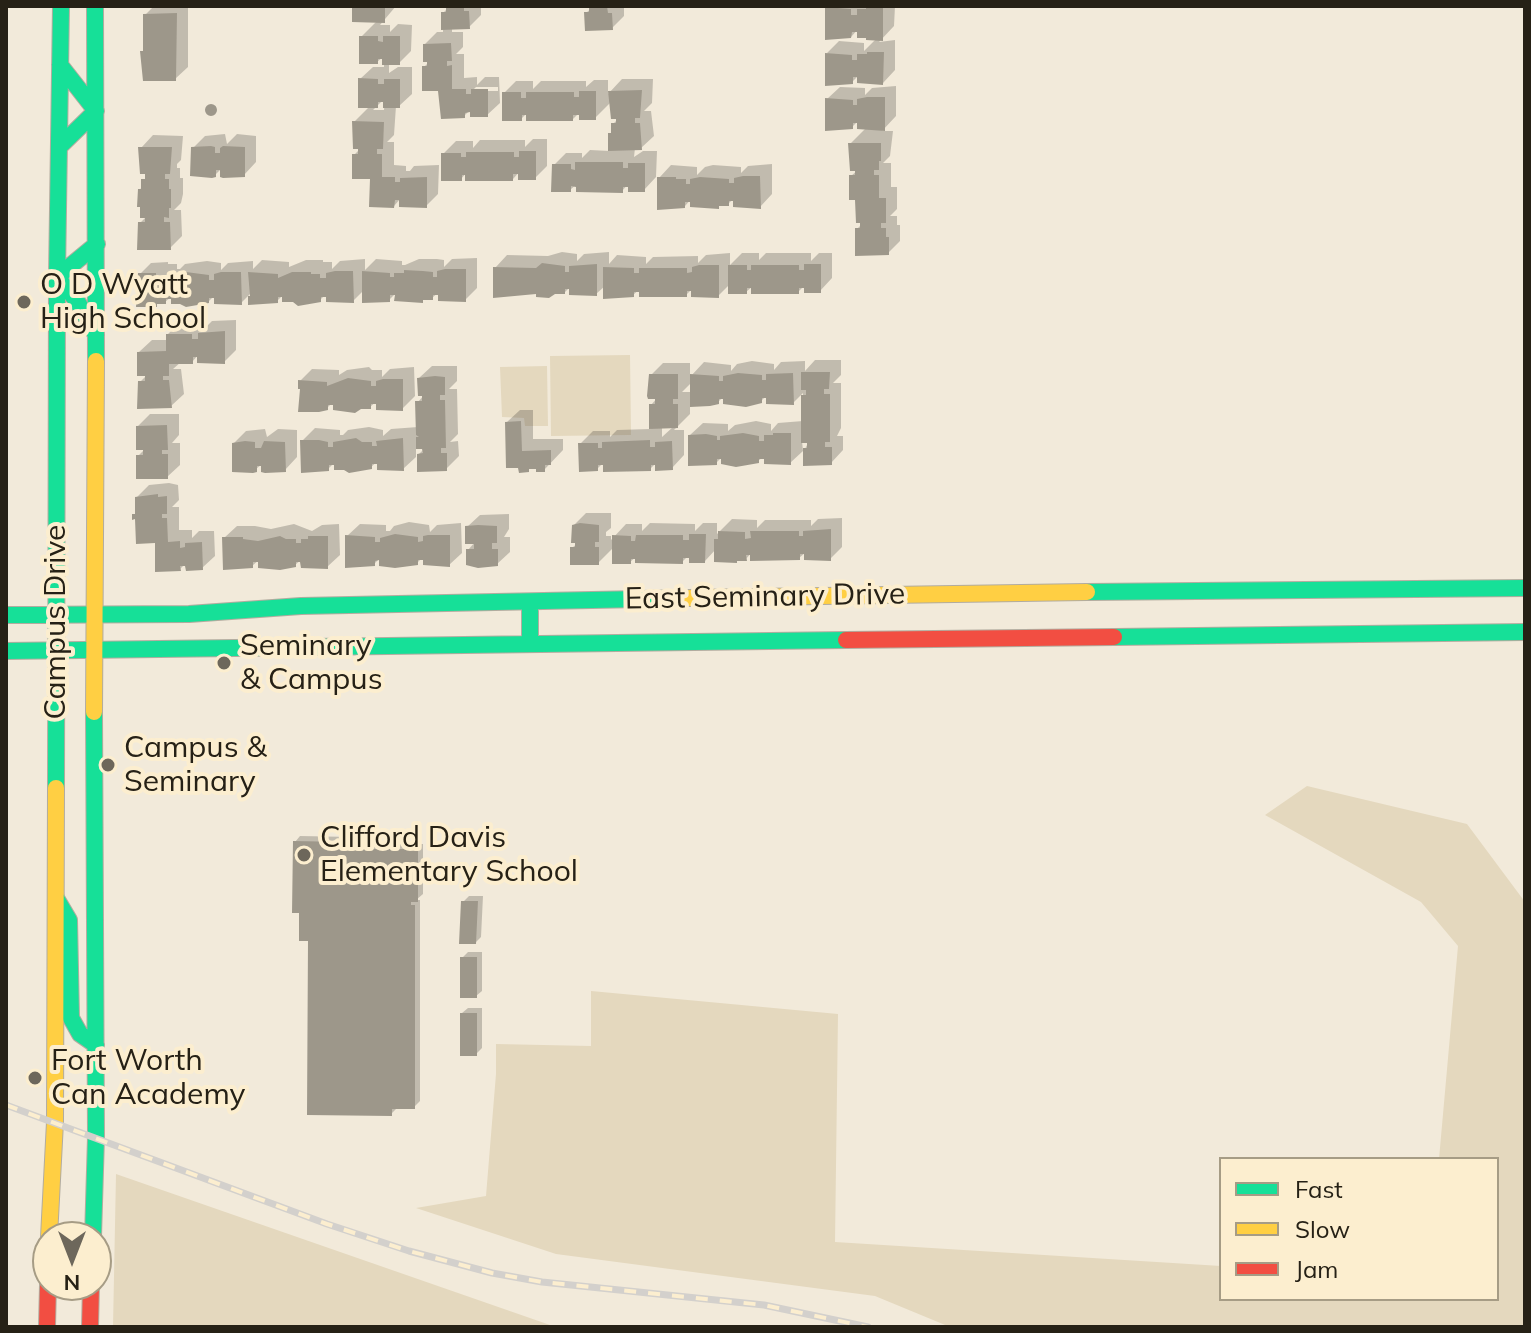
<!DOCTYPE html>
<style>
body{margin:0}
#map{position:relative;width:1531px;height:1333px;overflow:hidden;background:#f2eada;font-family:Mulish,sans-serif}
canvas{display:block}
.frame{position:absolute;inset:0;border:8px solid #262116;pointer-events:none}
.legend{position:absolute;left:1219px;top:1157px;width:280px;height:144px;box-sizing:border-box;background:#fceecf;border:2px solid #a69c85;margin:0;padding:10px 14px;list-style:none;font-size:24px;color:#262116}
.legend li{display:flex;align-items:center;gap:16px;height:40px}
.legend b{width:40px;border:2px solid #a69c85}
.north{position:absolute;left:32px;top:1221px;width:80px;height:80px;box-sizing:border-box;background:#fceecf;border:2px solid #a69c85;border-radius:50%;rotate:180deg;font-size:22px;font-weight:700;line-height:32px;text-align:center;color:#262116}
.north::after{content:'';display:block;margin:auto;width:28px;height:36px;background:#6d675b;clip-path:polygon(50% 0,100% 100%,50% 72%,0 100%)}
</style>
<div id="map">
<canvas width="1531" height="1333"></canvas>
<div class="frame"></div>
<ul class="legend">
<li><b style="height:10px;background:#16e098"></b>Fast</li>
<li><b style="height:10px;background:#ffcf43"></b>Slow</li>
<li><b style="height:10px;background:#f24e42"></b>Jam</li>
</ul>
<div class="north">N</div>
</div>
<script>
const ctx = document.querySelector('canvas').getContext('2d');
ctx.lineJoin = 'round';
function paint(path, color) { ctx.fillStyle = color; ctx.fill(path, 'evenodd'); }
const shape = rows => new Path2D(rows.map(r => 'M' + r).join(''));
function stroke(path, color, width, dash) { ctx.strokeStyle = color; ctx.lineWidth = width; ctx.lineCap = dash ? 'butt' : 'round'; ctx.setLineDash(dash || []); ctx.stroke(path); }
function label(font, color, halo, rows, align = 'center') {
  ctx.font = font + ' Mulish,sans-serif'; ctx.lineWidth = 8; ctx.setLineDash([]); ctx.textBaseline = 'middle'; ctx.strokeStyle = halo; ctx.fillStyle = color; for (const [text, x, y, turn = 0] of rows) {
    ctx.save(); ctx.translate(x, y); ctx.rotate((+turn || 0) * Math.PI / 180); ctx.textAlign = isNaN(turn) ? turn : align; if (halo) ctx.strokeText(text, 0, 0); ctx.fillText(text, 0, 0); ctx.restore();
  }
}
const green = shape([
 [630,355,631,435,551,436,550,356],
 [547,366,548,426,525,426,524,418,502,417,500,367],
 [1307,786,1467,824,1525,902,1525,1327,950,1327,875,1296,556,1254,416,1208,486,1196,496,1074,496,1044,591,1046,591,991,838,1014,835,1242,1221,1266,1221,1299,1497,1299,1497,1159,1439,1159,1458,946,1421,902,1265,815],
 [116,1174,550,1325,550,1327,113,1327]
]);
const shadow = shape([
 [151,6,188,6,188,67,175,79,145,50,145,15,154,6],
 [354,6,396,6,380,25,390,25,390,32,398,24,412,25,411,51,399,63,389,63,389,73,398,67,412,67,412,94,399,106,396,106,394,135,387,142,394,142,394,165,406,166,406,171,410,171,414,166,439,165,438,194,426,206,401,198,394,206,354,155,362,147,354,122,370,106,360,79,373,67,384,67,384,56,377,62,361,37,377,21],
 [385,98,384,110,373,110],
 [450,6,481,6,481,15,469,27,452,28,452,32,463,32,463,47,456,54,464,54,464,78,477,77,477,85,485,77,499,77,500,103,487,115,472,108,464,116,424,67,431,60,425,44,437,32,443,32,443,13],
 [476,87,498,87,498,91,472,91],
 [594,6,624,6,624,16,612,28,586,13],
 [829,6,895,6,894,26,879,42,895,40,895,70,883,83,859,75,852,82,827,53,839,41,864,43,864,51,876,39,859,28,851,37,827,8],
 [622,79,653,79,652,103,644,111,651,111,654,136,641,148,635,148,634,157,643,151,657,151,656,177,644,190,630,182,622,191,578,183,570,190,554,165,566,153,582,153,582,158,590,150,610,151,613,124,620,117,611,102,595,118,581,111,573,119,528,112,521,119,504,93,516,81,533,81,533,89,541,81,586,81,586,87,594,80,608,80,608,94],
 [896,86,896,116,882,131,893,131,890,156,883,163,891,163,891,187,897,187,897,209,890,216,897,216,897,225,900,225,900,241,888,253,857,229,865,221,851,176,859,169,850,144,866,128,859,120,852,127,827,99,840,87,865,88,865,95,872,88],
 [208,105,216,106,214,114,208,114],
 [225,134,227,144,237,134,256,136,256,162,244,175,222,168,215,175,193,148,205,136],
 [153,135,183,136,181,160,177,164,177,168,180,168,180,178,183,178,183,194,181,203,174,210,181,210,182,236,170,248,140,223,147,216,140,190,147,176,141,148],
 [533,139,547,139,547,166,535,178,520,171,513,179,467,172,461,179,443,154,456,141,473,141,473,148,480,140,525,140,525,147],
 [772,164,772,194,760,207,735,197,728,204,692,198,685,206,659,178,671,165,697,167,697,175,705,167,713,165,741,167,741,173,748,166],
 [562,252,577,254,577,261,584,254,609,252,609,264,617,255,646,257,646,264,653,257,698,256,698,263,706,255,730,253,730,265,742,253,759,253,759,260,766,253,811,253,811,261,819,253,832,253,832,278,820,291,806,284,798,292,753,286,746,292,730,284,718,296,693,288,686,295,641,288,633,295,605,286,596,294,571,286,565,292,495,268,507,255,548,256],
 [477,258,477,288,465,300,440,291,432,298,425,298,422,301,397,292,389,300,364,290,353,301,328,292,320,300,284,294,277,301,251,293,241,303,216,294,208,302,171,297,165,302,138,276,151,263,168,262,168,264,177,264,177,269,180,269,185,264,207,261,221,263,221,270,228,263,253,261,253,269,262,260,289,262,289,267,306,260,323,260,323,262,332,262,332,269,340,261,365,259,365,270,376,259,402,261,402,265,405,265,419,259,437,259,444,260,444,267,452,259],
 [236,320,236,350,224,362,199,354,192,362,181,362,173,369,181,369,184,394,171,406,140,382,148,374,139,352,152,340,168,340,168,334,180,322,203,322,203,330,212,321],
 [815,360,841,360,841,375,833,383,841,383,841,428,837,436,843,436,843,450,831,463,805,449,809,441,802,441,803,451,790,463,763,457,758,461,723,456,716,463,690,435,703,423,728,424,728,431,735,425,756,421,771,424,771,431,778,423,803,421,803,393,793,403,768,394,761,401,725,395,718,402,690,405,690,414,674,430,684,430,684,455,672,468,657,462,650,469,604,462,597,469,580,444,593,431,610,431,610,437,617,430,651,429,651,405,658,397,651,375,663,363,690,363,690,377,704,362,731,365,731,371,737,364,752,361,774,364,774,370,781,362,805,361,805,371],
 [692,382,692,392,682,392],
 [662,427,673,427,662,437],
 [432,366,457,366,457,381,449,389,457,389,458,434,450,442,458,441,459,456,446,469,419,454,426,447,416,447,416,457,403,469,379,460,371,467,336,461,328,469,302,441,315,428,340,430,340,435,343,435,348,430,369,427,383,430,383,436,391,429,418,427,418,402,425,394,419,378],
 [369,367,372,370,382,370,382,377,390,369,414,367,415,396,402,409,378,400,370,407,335,400,327,408,302,387,300,381,312,369,339,370,339,375,347,370],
 [520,410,533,410,533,439,563,439,563,450,544,470,538,467,532,467,528,470,507,422],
 [150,414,179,414,179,435,172,443,180,443,180,465,167,477,138,456,146,448,138,426],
 [265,429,267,437,278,429,297,430,297,457,285,470,263,463,255,470,234,443,246,431],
 [169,483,178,485,179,500,172,507,179,507,179,530,192,530,192,538,199,531,214,531,215,556,202,568,187,562,180,569,134,515,137,512,137,497,149,485],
 [586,513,611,513,611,528,606,532,606,536,611,536,611,540,626,524,642,524,642,531,650,523,695,524,695,531,703,523,717,523,717,534,732,519,757,520,757,528,765,520,811,520,811,526,818,519,842,518,842,547,830,559,806,552,799,558,752,552,746,559,716,549,705,561,691,553,682,562,637,556,630,562,614,547,598,563,572,548,580,541,574,525],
 [509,514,509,529,504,537,510,537,510,552,497,564,468,550,475,542,467,527,480,515],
 [409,522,429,525,430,532,437,525,461,523,462,553,449,565,425,555,417,563,381,557,374,564,347,536,360,524,386,525,386,531,390,531,394,526],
 [294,524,312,531,322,525,339,524,340,555,327,567,302,559,295,565,260,559,252,566,224,538,237,526,255,526,271,529],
 [300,836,353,837,353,844,423,844,423,894,416,900,420,900,420,1101,414,1107,397,1108,391,1114,310,939,295,842],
 [469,896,483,896,481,937,476,942,463,902],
 [468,952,482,952,482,991,476,996,462,958],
 [468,1008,482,1008,482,1048,476,1054,462,1013]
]);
const building = shape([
 [352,6,385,6,385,23,352,22],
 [446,6,464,6,464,11,469,11,470,29,441,30,441,12,446,12],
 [589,6,607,6,608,13,612,13,613,30,585,31,584,12,589,12],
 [866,6,883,6,883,41,866,40,866,38,857,38,857,32,852,32,851,38,825,40,825,7,851,9,851,15,857,15,857,9,866,9],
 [177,13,176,81,143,81,140,51,143,51,143,14],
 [359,36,378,36,378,41,383,42,383,36,400,36,400,65,382,65,382,59,378,59,378,64,359,64],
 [451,43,452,61,447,61,447,66,452,65,452,89,466,89,466,94,471,94,471,89,488,89,488,117,470,117,470,112,465,113,465,118,441,119,438,91,422,91,422,66,427,66,427,62,423,62,423,44],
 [867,52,884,52,883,85,857,83,857,77,853,77,853,84,825,86,825,53,852,55,852,60,857,60,857,54,867,54],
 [358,78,378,79,378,84,384,84,384,79,400,79,400,108,383,108,383,102,378,102,378,108,358,108],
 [642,90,640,118,635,118,635,123,640,123,642,150,608,151,608,133,611,133,611,123,616,123,616,119,611,119,608,91],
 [579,91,596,91,596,120,579,120,579,115,573,115,573,121,526,121,526,115,522,115,522,121,502,121,502,92,521,92,521,98,526,98,526,92,574,92,574,97,579,97],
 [867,97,885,97,885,131,857,129,857,123,853,123,853,129,825,131,825,98,853,100,853,105,857,105,857,99],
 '205 110a6 6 0 1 1 12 0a6 6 0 1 1-12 0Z',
 [352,121,384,122,383,149,377,149,377,154,382,154,382,177,395,177,395,182,400,182,400,178,427,177,427,208,399,207,399,200,395,200,394,208,369,207,370,179,352,179,352,154,358,154,358,149,353,149],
 [848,143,881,143,881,161,879,161,879,170,874,170,874,175,879,175,879,198,886,198,886,223,881,223,881,228,886,228,886,237,889,237,889,255,855,256,855,228,860,228,860,223,856,223,855,200,849,200,849,175,855,175,855,171,850,171],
 [211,146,215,147,215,153,220,153,220,148,223,146,245,147,245,177,223,178,220,177,220,170,216,170,216,177,212,178,190,176,191,147],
 [138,147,172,147,170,174,165,174,165,179,169,179,169,189,171,189,171,208,169,208,169,218,164,217,164,222,170,222,171,250,137,250,138,222,145,222,145,218,140,218,140,207,137,207,138,189,141,189,141,179,145,179,145,174,140,174],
 [519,151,536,151,536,180,518,180,518,174,513,174,513,181,465,181,465,175,462,175,462,181,441,181,441,153,461,153,461,157,466,157,466,152,514,152,514,157,519,157],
 [575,162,623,162,623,168,628,168,628,163,645,163,645,192,628,192,628,187,623,187,623,193,576,192,576,187,571,186,571,192,551,192,552,164,571,164,571,169,575,170],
 [743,176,760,176,761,209,733,207,733,201,729,201,729,206,719,206,719,209,690,207,690,202,685,202,685,208,657,210,657,177,676,177,676,179,686,179,686,184,690,184,690,179,700,177,729,179,729,183,734,183,734,178],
 [542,263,565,266,565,272,569,272,569,266,597,264,597,296,569,295,569,289,565,289,565,294,555,294,549,298,536,297,536,294,493,298,493,267,536,268],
 [804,264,821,264,821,293,804,293,804,288,799,288,799,294,751,294,751,288,747,288,747,294,728,294,728,265,747,265,747,270,751,270,751,265,799,265,799,270,804,270],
 [699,265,719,265,719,298,691,297,691,291,687,291,687,297,639,297,639,292,634,292,634,297,603,299,603,267,634,268,634,273,639,273,639,268,687,268,687,273,692,272,692,267],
 [445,269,466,269,466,302,438,301,438,295,433,295,433,300,423,300,423,303,394,301,395,295,390,295,390,302,362,303,362,271,390,273,390,277,394,277,394,273,404,273,404,270,423,271,433,272,433,277,437,277,437,271],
 [335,271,353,271,354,303,326,302,326,297,321,297,321,302,298,306,293,302,282,302,282,297,278,297,278,303,248,305,248,296,250,296,248,272,278,274,278,278,292,272,311,272,311,274,320,274,320,278,326,278,326,273],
 [186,272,209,275,209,280,214,280,214,274,221,272,241,272,242,305,214,304,214,298,209,298,209,303,186,307,180,304,171,304,171,299,166,299,166,304,157,304,157,307,136,307,138,273,156,273,156,276,166,276,166,281,171,281,171,276],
 [225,331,225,364,197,363,197,357,193,357,193,364,169,364,169,376,163,376,163,380,169,380,172,408,137,409,138,381,145,381,145,376,137,376,137,352,166,351,166,334,192,334,192,339,198,339,198,333],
 [801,372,830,372,829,389,824,389,824,394,830,394,830,442,825,442,825,447,832,447,832,465,803,466,803,448,807,448,807,443,801,443,801,395,806,395,806,390,801,390],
 [738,373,762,375,762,380,766,380,766,374,793,373,794,405,766,404,766,398,762,398,762,403,746,407,723,404,723,399,719,399,719,404,710,406,690,407,690,374,719,376,719,381,723,381,723,376],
 [649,374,678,374,678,399,673,399,673,404,678,404,678,428,649,429,649,404,655,404,655,399,648,399,647,396],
 [435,376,445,377,445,395,440,395,440,400,445,400,446,448,441,448,441,453,447,453,447,471,417,472,417,454,423,453,422,449,416,449,416,437,419,437,416,435,415,401,422,401,422,396,418,396,417,378],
 [348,378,371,381,371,386,376,386,376,381,383,379,403,379,403,411,376,410,376,404,371,404,371,409,361,409,355,413,333,410,333,405,328,405,328,410,319,412,298,412,300,389,298,389,298,380,327,382,327,386],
 [521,421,522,451,551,450,551,465,545,465,545,472,536,472,536,469,529,469,529,472,519,473,518,468,506,468,505,422],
 [167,425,168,450,162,450,162,454,168,454,168,479,136,479,136,455,143,455,143,450,136,450,136,426],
 [743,433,759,436,759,441,764,441,764,435,773,435,773,433,791,433,791,465,764,464,764,459,759,459,759,463,736,467,721,464,721,459,717,459,717,465,688,466,688,435,706,434,717,436,717,440,720,440,720,436],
 [356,438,362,442,372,442,372,446,377,446,376,441,403,438,404,471,377,470,377,464,372,464,372,469,349,473,344,470,334,470,334,465,329,465,329,471,301,473,300,440,319,440,328,442,328,447,333,447,333,442],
 [650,440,650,447,655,447,655,442,672,441,673,470,655,471,655,465,651,465,651,471,603,472,603,465,598,465,598,471,579,472,578,443,598,443,598,448,602,448,602,442],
 [245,441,255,442,255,448,261,448,264,441,285,442,286,472,265,473,261,472,261,466,257,466,257,472,253,473,232,472,232,443],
 [158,494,158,497,167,496,167,514,162,514,162,518,167,518,168,542,180,541,180,548,185,547,185,543,202,542,203,570,186,571,185,566,180,566,181,571,155,572,155,543,136,544,135,519,132,520,132,514,135,514,135,497],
 [580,523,599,525,599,542,595,542,595,547,599,547,599,565,570,565,570,547,575,547,575,543,571,543,572,525],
 [478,525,497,526,497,543,492,543,492,549,498,549,498,566,478,568,466,565,466,549,474,549,474,544,465,544,465,526],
 [831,529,831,561,804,560,804,554,800,554,800,560,750,561,750,555,746,555,747,561,737,561,737,563,714,562,714,539,718,539,718,531,745,532,745,539,751,538,750,531,799,531,799,536,803,536,803,531],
 [395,534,418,537,418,542,423,541,423,536,428,535,450,535,450,567,423,565,423,560,418,560,418,565,395,568,379,566,379,560,375,561,375,566,345,568,345,535,375,537,375,542,380,542,380,538],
 [689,534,706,534,705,563,689,563,689,558,683,558,683,564,635,563,635,559,631,559,631,564,612,564,612,535,631,536,631,541,635,541,636,535,683,535,683,540,689,540],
 [280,536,286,539,296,539,296,543,301,543,301,539,308,539,308,536,328,536,328,569,301,568,300,562,296,562,296,567,280,570,258,568,258,562,253,562,253,568,223,570,222,537,243,537,243,539,258,541],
 [293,841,348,842,348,849,418,849,418,902,411,902,411,905,415,905,415,1109,392,1109,392,1116,307,1115,308,941,299,941,299,913,292,913],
 [461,901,478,901,476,944,459,944],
 [460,957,477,957,477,998,460,998],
 [460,1013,477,1013,477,1056,460,1056]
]);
const fast = shape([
 [95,6,96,361],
 [59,147,96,111,60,65],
 [96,335,77,301,57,277,97,244],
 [1087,592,1525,588],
 [530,603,530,644],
 [6,615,189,614,301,606,689,598],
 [1114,637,1525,632],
 [6,651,846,640],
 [56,788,57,277,61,6],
 [56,898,69,920,71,1018,80,1034,96,1045],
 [93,1237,96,1137,94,712]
]);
const slow = shape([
 [689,598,1087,592],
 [94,712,96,361],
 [49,1237,55,1122,56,788]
]);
const jam = shape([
 [846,640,1114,637],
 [47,1327,48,1285],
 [90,1327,91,1285]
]);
const rail = shape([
 [6,1105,327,1224,409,1251,492,1273,542,1282,764,1305,868,1327]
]);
const markers = [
 [24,302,8,"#6d675b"],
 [224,663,8,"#6d675b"],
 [108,765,8,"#6d675b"],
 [304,855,8,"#6d675b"],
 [35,1078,8,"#6d675b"]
];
const poiNames = [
 ["O D Wyatt",40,285],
 ["High School",40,319],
 ["Seminary",240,646],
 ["& Campus",240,680],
 ["Campus &",124,748],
 ["Seminary",124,782],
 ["Clifford Davis",320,838],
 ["Elementary School",320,872],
 ["Fort Worth",51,1061],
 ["Can Academy",51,1095]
];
const streetNames = [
 ["East Seminary Drive",765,597,-1],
 ["Campus Drive",56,622,-90]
];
paint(green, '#e4d8be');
paint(shadow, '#0003');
paint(building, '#9d978a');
stroke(fast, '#b2ac9f', 18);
stroke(slow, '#b2ac9f', 18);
stroke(jam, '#b2ac9f', 18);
stroke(fast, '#16e098', 16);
stroke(slow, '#ffcf43', 16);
stroke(jam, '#f24e42', 16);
stroke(rail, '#d3d0cc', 7);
stroke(rail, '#fceecf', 4, [12]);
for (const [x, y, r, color] of markers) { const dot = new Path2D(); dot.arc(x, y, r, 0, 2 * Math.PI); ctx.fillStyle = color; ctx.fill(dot); stroke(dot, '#fceecf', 3); }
label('30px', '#262116', '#fceecf', poiNames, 'left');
label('30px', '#262116', '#fceecf', streetNames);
</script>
